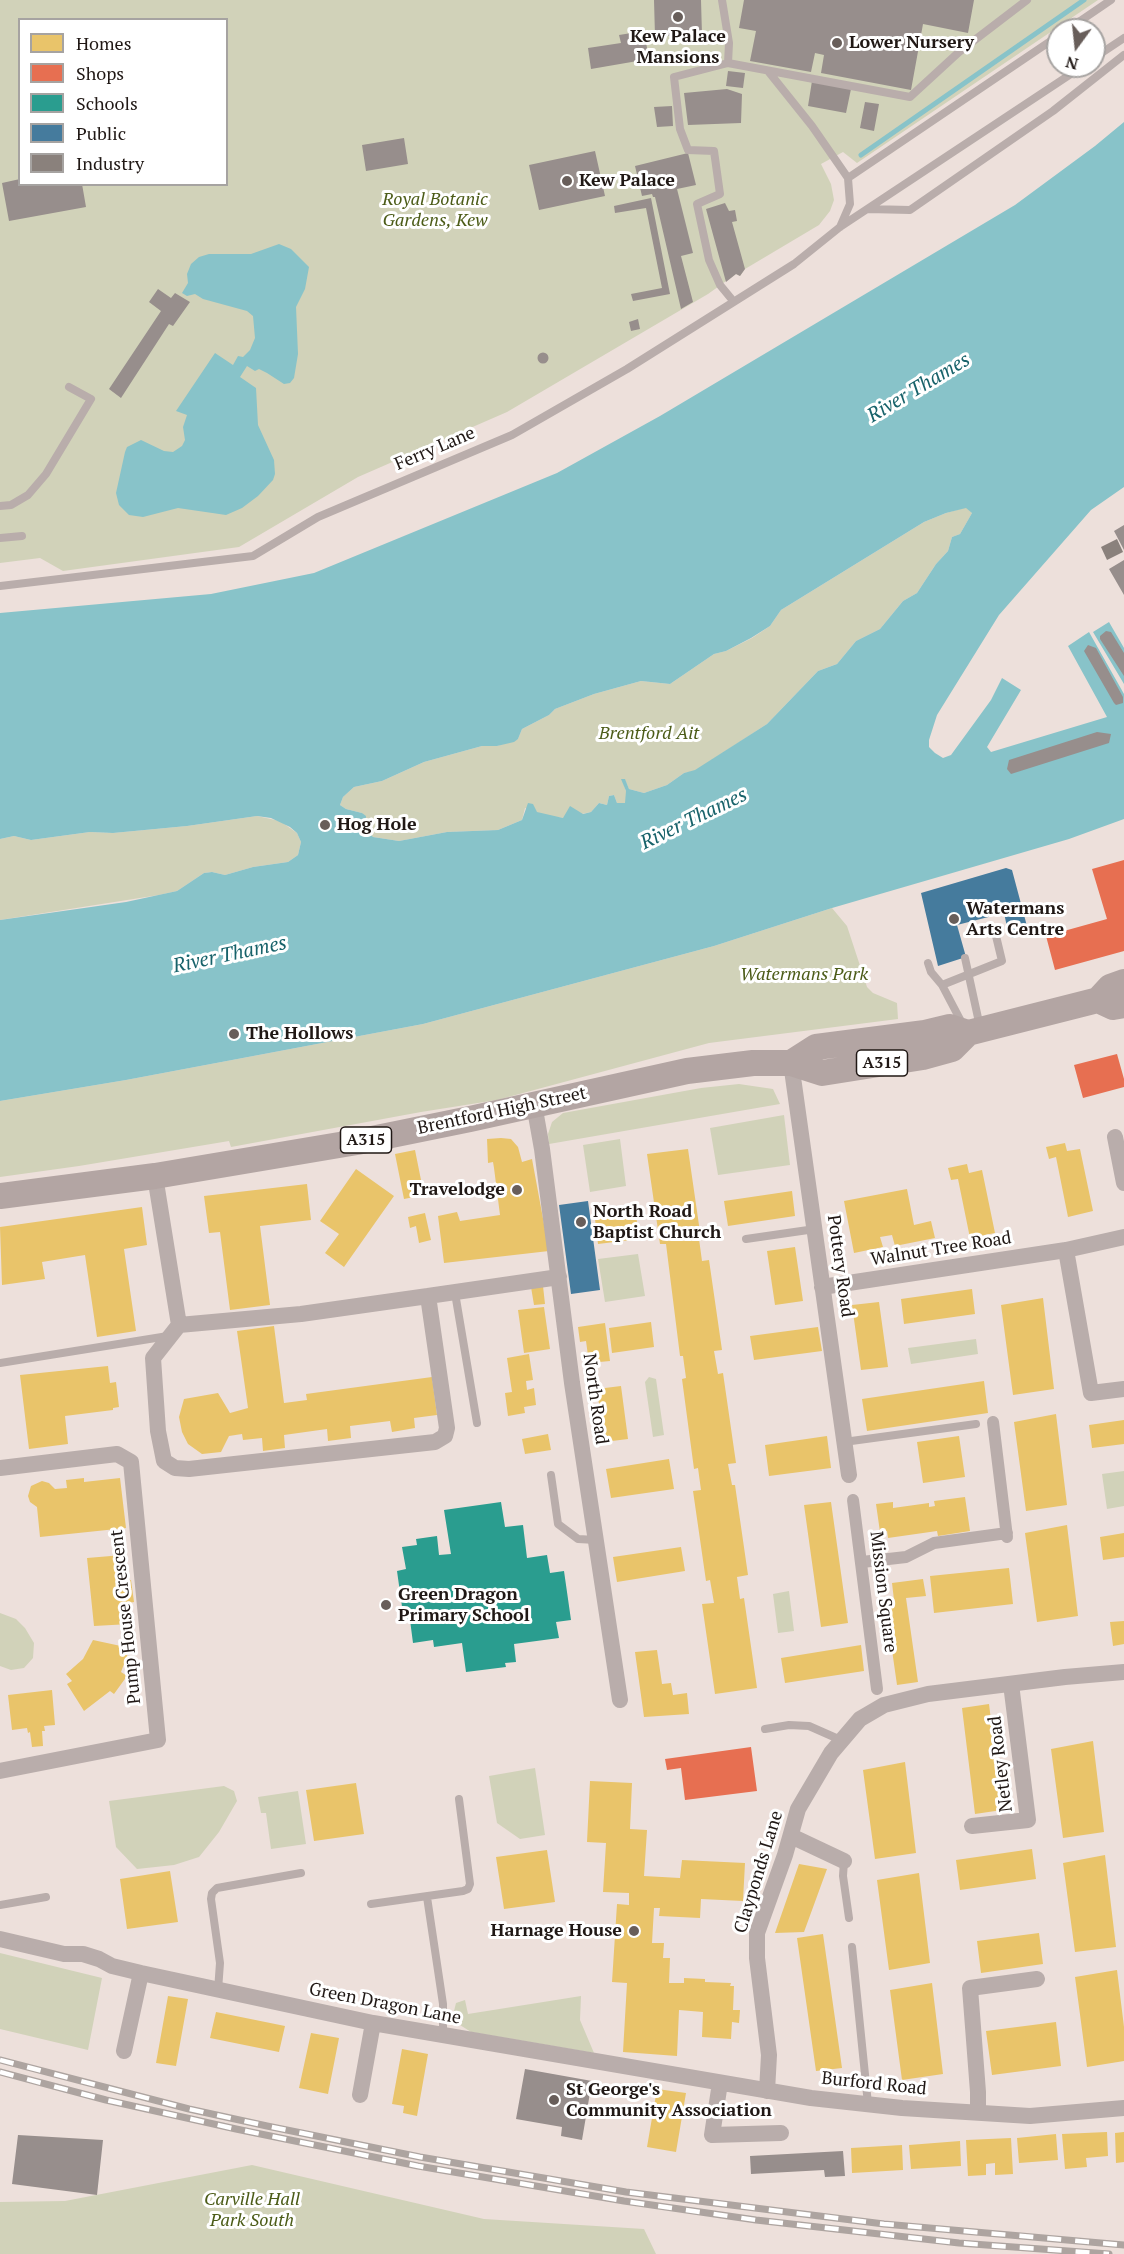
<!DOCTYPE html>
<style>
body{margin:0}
#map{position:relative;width:1124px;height:2254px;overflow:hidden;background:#ede0db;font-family:"PT Serif",serif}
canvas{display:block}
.legend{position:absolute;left:18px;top:18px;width:210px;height:168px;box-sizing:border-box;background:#fff;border:2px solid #a6a3a1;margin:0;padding:8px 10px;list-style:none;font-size:18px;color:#201815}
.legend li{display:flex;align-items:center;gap:12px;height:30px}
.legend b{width:30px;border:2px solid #a6a3a1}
.north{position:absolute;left:1046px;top:18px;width:60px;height:60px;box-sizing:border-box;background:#fff;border:2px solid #a6a3a1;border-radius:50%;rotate:195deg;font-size:16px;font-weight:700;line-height:24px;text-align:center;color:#201815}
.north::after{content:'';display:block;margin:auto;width:21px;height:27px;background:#685e5a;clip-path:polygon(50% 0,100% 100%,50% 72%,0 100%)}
</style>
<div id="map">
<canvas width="1124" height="2254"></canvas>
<ul class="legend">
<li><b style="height:16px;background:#e9c46a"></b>Homes</li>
<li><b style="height:16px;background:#e76f51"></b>Shops</li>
<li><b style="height:16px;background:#2a9d8f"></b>Schools</li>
<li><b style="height:16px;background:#457b9d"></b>Public</li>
<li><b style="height:16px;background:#8a817c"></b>Industry</li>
</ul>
<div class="north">N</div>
</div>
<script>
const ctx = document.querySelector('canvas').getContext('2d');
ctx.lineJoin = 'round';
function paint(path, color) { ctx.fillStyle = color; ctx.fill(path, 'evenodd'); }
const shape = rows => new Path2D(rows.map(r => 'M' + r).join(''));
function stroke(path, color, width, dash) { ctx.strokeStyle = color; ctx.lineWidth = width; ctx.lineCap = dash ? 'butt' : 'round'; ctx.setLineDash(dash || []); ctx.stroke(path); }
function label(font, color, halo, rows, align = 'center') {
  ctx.font = font + ' "PT Serif",serif'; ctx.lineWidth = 6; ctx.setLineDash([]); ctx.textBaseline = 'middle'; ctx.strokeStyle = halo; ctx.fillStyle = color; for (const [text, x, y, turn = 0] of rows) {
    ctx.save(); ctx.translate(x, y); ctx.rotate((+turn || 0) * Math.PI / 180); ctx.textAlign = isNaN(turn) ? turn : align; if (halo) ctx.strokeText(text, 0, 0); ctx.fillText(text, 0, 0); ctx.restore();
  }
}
const green = shape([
 [0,0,1098,0,857,163,843,152,821,164,831,184,834,200,830,211,819,225,745,269,740,276,736,274,708,294,507,412,358,477,239,547,63,571,40,558,0,563],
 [20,20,226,20,226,184,20,184],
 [967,507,972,513,960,534,952,537,948,551,936,564,917,593,903,601,880,629,856,641,837,664,818,671,767,724,695,771,684,773,667,785,644,793,629,789,625,780,622,779,626,791,626,803,617,803,614,795,609,796,607,805,599,803,591,812,563,818,547,816,525,808,522,820,498,830,447,832,399,841,373,837,364,828,362,813,346,809,340,805,343,797,354,787,382,781,424,762,482,746,497,746,518,739,522,729,549,715,555,709,594,694,641,681,670,684,714,654,726,651,752,638,770,626,781,610,924,522,946,513],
 [257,816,280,821,297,833,301,842,298,855,288,862,253,867,225,875,212,872,204,873,177,891,159,895,0,920,0,839,14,836,31,840,90,832,113,833,187,826],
 [832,908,847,926,867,987,873,993,897,1003,898,1019,709,1043,497,1100,421,1112,231,1147,229,1141,79,1166,0,1177,0,1101,126,1080,423,1024,714,946],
 [739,1084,773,1089,780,1104,549,1144,548,1134,552,1122,563,1113,701,1088],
 [784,1115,790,1165,718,1175,710,1128],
 [620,1139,626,1186,590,1192,583,1145],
 [638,1254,645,1296,605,1302,598,1259],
 [976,1339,978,1354,911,1364,908,1348],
 [649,1377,656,1379,664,1435,653,1437,645,1382],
 [1124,1471,1124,1506,1107,1509,1102,1474],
 [789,1591,794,1631,778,1633,773,1594],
 [0,1613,16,1619,25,1628,34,1643,33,1658,24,1668,11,1670,0,1666],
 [535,1768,545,1835,520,1839,497,1823,489,1776],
 [224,1786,234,1791,237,1801,219,1832,199,1857,174,1865,137,1869,116,1847,109,1801],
 [298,1791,306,1844,271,1849,266,1813,261,1813,258,1797],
 [0,1953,102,1978,88,2050,0,2029],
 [581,1996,580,2020,594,2053,471,2032,460,2025,454,2011,456,2003,465,2000,468,2014],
 [252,2165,484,2219,644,2229,656,2254,0,2254,0,2202,65,2201]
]);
const water = shape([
 [1124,122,1124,487,1091,510,999,615,937,715,929,740,929,747,935,753,943,758,951,755,991,700,1002,678,1021,690,987,747,991,752,1107,717,1068,646,1089,632,1124,694,1124,819,1069,839,832,908,714,946,423,1024,126,1080,0,1101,0,920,126,902,177,891,204,873,212,872,225,875,253,867,288,862,298,855,301,842,297,833,290,827,271,818,257,816,187,826,113,833,90,832,31,840,14,836,0,839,0,613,211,594,314,573,557,473,660,416,1015,205,1095,146],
 [966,508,972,513,960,534,952,537,948,551,936,564,917,593,903,601,880,629,856,641,837,664,818,671,767,724,695,770,684,773,667,785,644,793,629,789,625,779,621,779,626,791,625,803,617,803,614,795,609,796,607,805,599,803,591,812,583,814,570,806,563,818,537,812,533,804,528,803,522,820,498,830,447,832,399,841,373,837,365,828,366,816,362,813,346,809,340,805,343,797,354,787,382,781,424,762,482,746,497,746,514,742,518,739,522,729,549,715,555,709,594,694,641,681,670,684,714,654,726,651,751,638,770,626,781,610,924,522,946,513],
 [279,244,291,249,309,267,305,289,296,307,298,354,294,378,290,383,284,384,267,373,259,369,255,371,247,366,240,377,256,388,258,425,274,460,275,474,273,480,258,496,242,508,226,515,178,508,143,517,129,515,119,505,116,493,125,452,127,447,141,440,164,451,173,452,182,446,185,440,183,427,187,415,176,411,215,353,233,365,238,356,243,357,250,350,255,338,253,316,247,311,203,299,195,294,187,296,182,293,188,283,187,274,191,264,199,257,209,254,251,254],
 [1109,622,1124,648,1124,684,1093,632]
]);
const homes = shape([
 [501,1138,511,1139,518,1147,522,1162,532,1159,549,1251,444,1263,438,1216,457,1212,460,1221,500,1215,494,1168,493,1162,488,1163,487,1139],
 [1065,1143,1067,1151,1080,1149,1093,1211,1068,1217,1056,1157,1049,1159,1046,1147],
 [688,1149,701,1239,699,1239,702,1261,709,1260,722,1350,714,1351,718,1374,723,1373,736,1463,728,1464,732,1485,735,1485,748,1575,737,1577,740,1599,744,1598,757,1688,715,1694,702,1604,714,1603,710,1580,706,1581,693,1491,701,1490,698,1468,694,1469,682,1379,686,1378,683,1356,680,1356,666,1244,660,1244,647,1154],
 [415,1150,424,1195,404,1199,395,1154],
 [967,1164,969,1173,982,1170,995,1233,970,1238,958,1179,951,1180,948,1168],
 [356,1169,394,1196,344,1267,325,1253,339,1234,320,1221],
 [307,1184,311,1220,260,1226,270,1305,230,1310,220,1232,209,1233,204,1196],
 [907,1189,914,1225,931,1221,935,1238,895,1246,892,1235,880,1237,883,1247,854,1253,844,1201],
 [792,1191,795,1216,728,1226,724,1201],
 [142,1207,147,1245,124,1249,136,1331,97,1337,85,1255,42,1262,45,1279,2,1285,0,1227],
 [425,1213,431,1240,419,1243,416,1226,410,1228,408,1217],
 [636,1214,639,1239,598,1244,595,1219],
 [795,1247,803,1301,775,1305,767,1251],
 [543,1286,545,1304,534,1305,531,1287],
 [972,1289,975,1314,904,1324,901,1299],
 [1043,1298,1054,1389,1013,1395,1001,1305],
 [879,1302,888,1367,861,1370,852,1305],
 [544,1307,550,1349,524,1353,518,1310],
 [651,1322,654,1347,612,1353,609,1328],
 [605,1323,610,1361,589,1363,586,1341,580,1342,578,1327],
 [274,1326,284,1403,307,1400,306,1394,432,1377,437,1415,414,1418,415,1428,392,1432,390,1421,350,1426,351,1438,328,1441,327,1429,284,1435,285,1448,263,1451,262,1438,243,1440,242,1434,229,1436,221,1452,202,1454,188,1444,182,1432,179,1417,184,1399,218,1393,230,1413,248,1408,237,1331],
 [818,1327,822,1351,754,1360,750,1336],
 [529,1354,533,1380,526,1381,527,1390,534,1388,536,1405,524,1407,525,1413,508,1416,505,1393,512,1392,507,1358],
 [108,1366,110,1383,116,1382,119,1407,113,1408,113,1410,65,1416,68,1444,29,1449,20,1375],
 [984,1381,988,1413,867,1431,862,1399],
 [621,1386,628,1439,604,1442,597,1389],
 [1056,1414,1067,1505,1026,1511,1014,1422],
 [1124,1420,1124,1444,1092,1448,1089,1425],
 [548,1434,551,1450,525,1454,522,1439],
 [827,1436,831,1468,769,1476,765,1445],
 [959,1436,965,1477,923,1483,917,1442],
 [669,1459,674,1489,611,1498,606,1469],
 [84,1478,84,1482,120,1478,126,1528,40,1537,37,1507,30,1502,28,1496,31,1486,42,1481,49,1483,55,1489,67,1488,66,1480],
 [965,1497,970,1531,938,1536,937,1531,888,1538,887,1531,880,1532,876,1504,893,1502,893,1508,929,1503,929,1507,935,1506,934,1501],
 [831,1502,848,1623,821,1627,804,1505],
 [1067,1525,1078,1616,1037,1622,1025,1533],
 [1124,1533,1124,1557,1103,1560,1100,1537],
 [681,1547,685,1571,617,1582,613,1557],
 [123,1555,125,1581,131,1580,134,1602,128,1603,130,1624,94,1626,87,1558],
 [1009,1568,1013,1604,934,1613,930,1576],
 [923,1579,926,1596,906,1598,918,1682,897,1685,885,1601,894,1600,892,1583],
 [1124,1621,1124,1644,1113,1646,1110,1622],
 [93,1640,130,1648,121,1672,127,1676,114,1694,110,1691,84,1711,67,1684,72,1681,66,1674,83,1659],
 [861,1645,864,1671,785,1683,781,1658],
 [657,1650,662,1684,671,1683,673,1695,687,1693,689,1714,644,1717,635,1652],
 [52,1690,55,1725,44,1726,45,1731,42,1731,43,1746,32,1747,30,1732,28,1733,27,1728,12,1730,8,1695],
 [989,1704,1002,1810,975,1814,962,1708],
 [1093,1741,1104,1832,1063,1838,1051,1749],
 [905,1762,916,1853,875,1859,863,1770],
 [590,1781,632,1783,630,1829,647,1830,644,1876,680,1878,682,1860,745,1863,743,1901,701,1899,700,1918,659,1916,660,1908,654,1908,652,1943,664,1943,663,1958,670,1958,669,1983,684,1983,684,1978,705,1979,705,1982,731,1983,730,1986,734,1986,733,2010,740,2010,739,2023,732,2022,731,2039,702,2037,703,2012,679,2010,677,2056,623,2052,627,1983,612,1982,617,1904,629,1905,629,1893,603,1892,606,1843,587,1842],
 [356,1783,364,1834,314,1841,306,1790],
 [1032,1849,1036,1879,960,1890,956,1860],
 [547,1850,555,1902,504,1909,496,1857],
 [1105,1855,1116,1947,1075,1952,1063,1863],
 [799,1864,827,1869,804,1932,775,1933],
 [170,1871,178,1922,127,1929,120,1879],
 [919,1873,930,1963,889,1970,877,1880],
 [1039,1933,1043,1964,981,1973,977,1941],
 [823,1934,842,2068,816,2071,797,1938],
 [1117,1970,1124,2027,1124,2061,1087,2067,1075,1977],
 [932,1983,943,2074,902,2080,890,1990],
 [168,1996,188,1999,176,2066,156,2063],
 [216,2012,285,2026,279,2052,210,2038],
 [1056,2022,1061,2066,992,2075,986,2031],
 [311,2033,339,2038,328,2094,299,2088],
 [402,2049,428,2054,417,2116,403,2113,404,2106,392,2104],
 [657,2089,686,2093,676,2152,647,2147],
 [1107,2132,1108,2156,1086,2158,1087,2167,1065,2169,1062,2134],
 [1124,2132,1124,2162,1116,2163,1115,2133],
 [1056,2134,1058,2160,1019,2163,1017,2138],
 [1011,2138,1013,2174,995,2175,995,2163,986,2164,986,2175,968,2176,966,2140],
 [960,2141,961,2166,911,2169,909,2145],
 [902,2145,903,2170,852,2173,851,2148]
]);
const shops = shape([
 [1124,860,1124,951,1055,970,1046,936,1107,919,1092,869],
 [1117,1054,1124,1079,1124,1087,1083,1098,1074,1065],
 [751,1747,757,1791,685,1800,681,1768,667,1770,665,1759]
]);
const schools = shape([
 [501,1502,505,1527,523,1525,527,1558,547,1555,550,1573,564,1571,571,1620,556,1622,559,1638,514,1644,516,1662,505,1663,506,1667,466,1672,462,1643,434,1647,433,1640,413,1643,410,1620,404,1621,397,1571,406,1569,402,1547,417,1545,416,1539,437,1536,439,1555,451,1554,444,1510]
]);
const public = shape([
 [1006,868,1012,870,1028,930,1026,935,1013,938,1009,936,1004,913,957,925,966,957,938,966,921,893],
 [588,1201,600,1290,571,1294,559,1205]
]);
const industry = shape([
 [1117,539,1123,552,1107,560,1101,547]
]);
const stream = shape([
 [861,155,1084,0]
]);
const building = shape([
 [654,0,701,0,702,35,655,36],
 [744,0,974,0,968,33,923,24,911,90,821,73,824,55,815,53,811,72,750,61,756,31,739,28],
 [644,31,649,59,591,69,588,48,621,43,619,35],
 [728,71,745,73,743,88,726,86],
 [812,81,851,89,846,113,808,106],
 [727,89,742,94,741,123,688,125,684,93],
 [865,102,879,104,874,131,860,128],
 [672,106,673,126,657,127,654,107],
 [404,138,408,164,366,171,362,145],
 [595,151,605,196,539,210,529,165],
 [688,153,696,185,677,189,693,253,681,256,693,302,681,309,655,197,653,197,652,194,642,196,635,166],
 [20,179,20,184,82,184,86,207,9,221,2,183],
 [651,198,670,294,633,301,631,294,662,288,646,208,615,213,614,206],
 [725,203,729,211,735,210,737,221,732,222,745,269,740,276,736,274,726,282,706,209],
 [158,289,171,298,175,293,190,302,173,326,169,324,121,398,109,389,161,311,149,302],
 [638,319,640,329,631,331,629,322],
 '537.5 358a5.5 5.5 0 1 1 11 0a5.5 5.5 0 1 1-11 0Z',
 [1124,525,1124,550,1114,531],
 [1124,560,1124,595,1109,569],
 [1106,631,1111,632,1124,653,1124,676,1100,639,1100,636],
 [1088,645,1096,648,1123,697,1123,703,1116,705,1114,703,1084,651],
 [1097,732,1111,734,1109,743,1011,774,1007,769,1009,760],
 [525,2069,592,2081,582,2140,561,2136,562,2127,516,2119],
 [18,2135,103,2140,97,2195,12,2184],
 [843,2151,845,2176,825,2177,824,2170,751,2174,750,2156]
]);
const service = shape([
 [722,0,729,43,728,63],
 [1067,30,1111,0],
 [1094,58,1124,38],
 [768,71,812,126,848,178,850,204,840,227],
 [848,178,1058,36],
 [868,209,910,210,1053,111,1124,55],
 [734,302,720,285,709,260,697,204,720,194,714,151,688,150,680,129,674,77,728,63,910,97,959,52,1027,0],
 [0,506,11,505,28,495,46,474,91,399,69,387],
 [0,538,22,536],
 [0,586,253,556,318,517,512,435,627,369,794,264,840,227,1083,66],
 [965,958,980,1027],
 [928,963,931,972,942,985,963,1025],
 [942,985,1002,961,996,936],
 [746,1239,815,1229],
 [455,1293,477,1423],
 [0,1363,168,1336],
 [844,1442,976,1424],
 [551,1475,558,1524,578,1539,596,1540],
 [765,1729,789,1725,809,1726,843,1741],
 [844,1861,843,1876,849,1918],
 [427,1897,443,2004,443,2035],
 [371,1904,463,1891,468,1889,470,1884,459,1799],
 [0,1905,46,1897],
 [852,1947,868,2104],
 [218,1990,220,1963,211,1899,212,1893,217,1888,301,1873]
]);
const pedestrian = shape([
 [993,1422,1007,1537],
 [853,1500,877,1689],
 [862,1562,906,1557,934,1543,1007,1533]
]);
const minor = shape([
 [791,1063,849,1475],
 [534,1104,542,1149,572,1383,620,1700],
 [1115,1137,1124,1183],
 [155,1176,179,1325],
 [1066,1250,1091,1393,1124,1389],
 [822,1287,1066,1250,1124,1237],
 [428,1296,301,1314,179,1325,153,1358,158,1431,164,1461,175,1468,189,1469,435,1442,445,1436,447,1428,428,1296,559,1277],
 [0,1468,117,1454,131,1462,158,1740,0,1771],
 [972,1826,1028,1820,1011,1684],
 [791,1836,844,1861],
 [0,1939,64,1954,83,1954,99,1959,112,1966,141,1973,373,2023,811,2098,902,2108,1030,2116,1124,2108],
 [124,2051,141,1973],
 [720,2083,712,2135,781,2133],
 [767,2091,769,2055,757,1958,757,1933,785,1855,798,1809,831,1753,860,1719,884,1705,928,1694,1065,1677,1124,1672],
 [360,2095,373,2023],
 [978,2112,978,2092,970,1988,1037,1979]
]);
const primary = shape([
 [1098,1000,1113,1007,1124,1005],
 [791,1063,816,1047,925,1033,950,1027,968,1033],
 [0,1196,155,1176,357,1142,470,1119,687,1071,753,1063,791,1063,822,1073,923,1057,952,1049,968,1033,1098,1000,1110,987,1124,982]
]);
const rail = shape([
 [0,2060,189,2109,267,2126,420,2157,626,2192,884,2224,1124,2245],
 [0,2072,106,2100,236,2129,418,2166,624,2201,756,2220,959,2243,1109,2254]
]);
const markers = [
 [678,17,6,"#685e5a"],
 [837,43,6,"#685e5a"],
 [567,181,6,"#685e5a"],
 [325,825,6,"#685e5a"],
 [954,919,6,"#685e5a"],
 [234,1034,6,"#685e5a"],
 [517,1190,6,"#685e5a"],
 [581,1222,6,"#685e5a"],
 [386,1605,6,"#685e5a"],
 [634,1931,6,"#685e5a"],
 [554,2100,6,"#685e5a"]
];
const shields = [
 [882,1063,51],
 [366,1140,51]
];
const shieldNames = [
 ["A315",882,1063],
 ["A315",366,1140]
];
const poiNames = [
 ["Kew Palace",678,37,"center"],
 ["Mansions",678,58,"center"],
 ["Lower Nursery",849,43],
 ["Kew Palace",579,181],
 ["Hog Hole",337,825],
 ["Watermans",966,909],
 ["Arts Centre",966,930],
 ["The Hollows",246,1034],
 ["Travelodge",505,1190,"right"],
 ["North Road",593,1212],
 ["Baptist Church",593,1233],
 ["Green Dragon",398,1595],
 ["Primary School",398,1616],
 ["Harnage House",622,1931,"right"],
 ["St George's",566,2090],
 ["Community Association",566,2111]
];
const parkNames = [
 ["Royal Botanic",435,200],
 ["Gardens, Kew",435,221],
 ["Brentford Ait",649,734],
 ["Watermans Park",804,975],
 ["Carville Hall",252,2200],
 ["Park South",252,2221]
];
const streetNames = [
 ["Ferry Lane",435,449,-23],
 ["Brentford High Street",502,1111,-12],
 ["Walnut Tree Road",941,1249,-9],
 ["Pottery Road",840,1266,82],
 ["North Road",595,1399,82],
 ["Mission Square",883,1592,83],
 ["Pump House Crescent",126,1617,-96],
 ["Netley Road",1001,1764,-97],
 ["Clayponds Lane",759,1872,-73],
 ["Green Dragon Lane",385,2004,11],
 ["Burford Road",874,2084,6]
];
const waterNames = [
 ["River Thames",919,388,-31],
 ["River Thames",694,819,-26],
 ["River Thames",230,955,-12]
];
paint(green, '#d1d2b9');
paint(water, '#88c3c9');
paint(homes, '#e9c46a');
paint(shops, '#e76f51');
paint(schools, '#2a9d8f');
paint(public, '#457b9d');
paint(industry, '#8a817c');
stroke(stream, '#88c3c9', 5);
paint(building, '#978e8c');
stroke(service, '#b9adab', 8);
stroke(pedestrian, '#b9adab', 12);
stroke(minor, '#b9adab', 16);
stroke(primary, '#b3a5a3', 26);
stroke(rail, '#ada4a0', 7);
stroke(rail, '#fff', 4.5, [14]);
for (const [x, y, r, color] of markers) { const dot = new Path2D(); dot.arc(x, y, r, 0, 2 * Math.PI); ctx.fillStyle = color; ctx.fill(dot); stroke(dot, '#fff', 2); }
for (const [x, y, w] of shields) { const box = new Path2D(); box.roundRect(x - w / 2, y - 13, w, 26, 4.5); ctx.fillStyle = '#fff'; ctx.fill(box); stroke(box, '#201815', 1.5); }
label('bold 16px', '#201815', null, shieldNames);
label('bold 18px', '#201815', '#fff', poiNames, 'left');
label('italic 18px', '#4c5c18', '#fff', parkNames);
label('18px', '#201815', '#fff', streetNames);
label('italic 20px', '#17626a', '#fff', waterNames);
</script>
